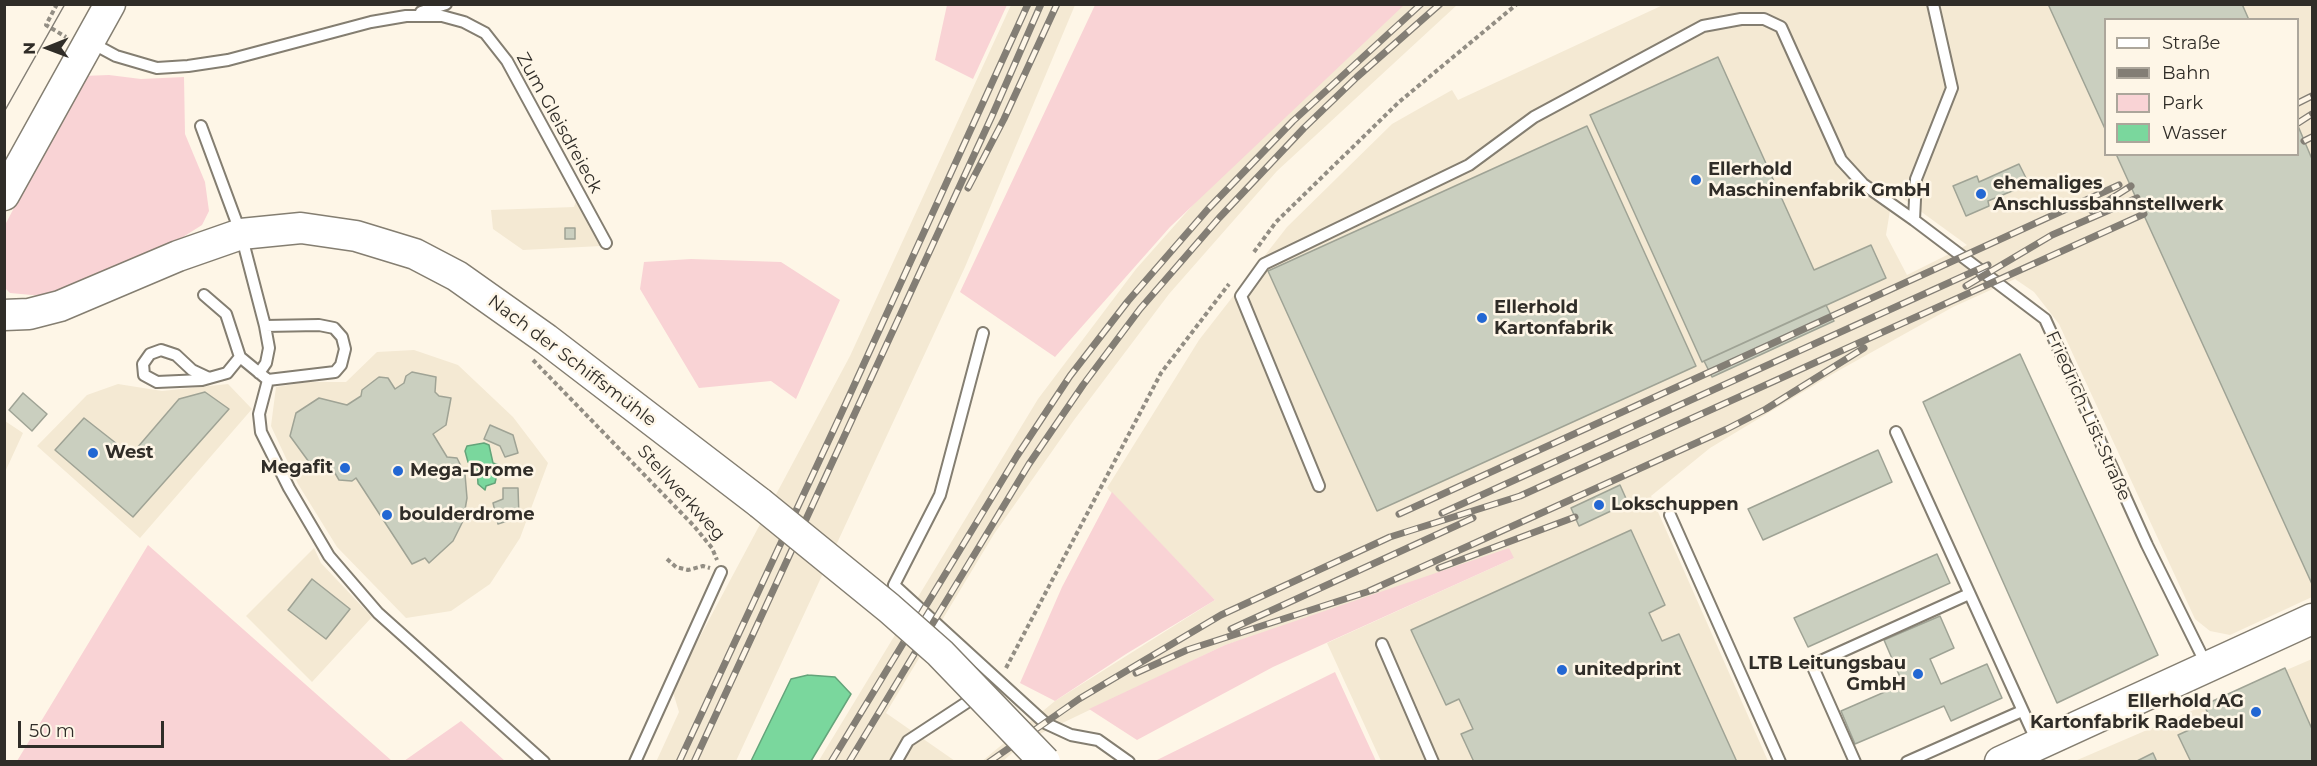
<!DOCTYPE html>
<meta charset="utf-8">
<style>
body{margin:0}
#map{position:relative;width:2317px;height:766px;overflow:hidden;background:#fef6e7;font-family:Montserrat,sans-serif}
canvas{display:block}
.frame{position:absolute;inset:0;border:6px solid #302d28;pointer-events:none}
.legend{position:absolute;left:2104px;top:18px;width:195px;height:138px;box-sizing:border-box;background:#fef6e7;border:2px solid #aca69b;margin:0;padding:8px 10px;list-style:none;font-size:18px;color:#302d28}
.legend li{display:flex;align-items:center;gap:12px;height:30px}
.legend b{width:30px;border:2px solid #aca69b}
.north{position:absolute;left:18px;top:18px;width:60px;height:60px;-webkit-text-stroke:4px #fef6e7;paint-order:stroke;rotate:269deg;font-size:16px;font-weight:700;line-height:24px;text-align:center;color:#302d28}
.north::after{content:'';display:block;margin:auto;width:21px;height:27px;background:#302d28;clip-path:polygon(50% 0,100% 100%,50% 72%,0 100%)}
.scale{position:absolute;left:18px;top:721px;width:146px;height:27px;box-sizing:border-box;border:3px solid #302d28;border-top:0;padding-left:8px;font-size:18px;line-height:21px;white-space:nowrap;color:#302d28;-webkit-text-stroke:4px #fef6e7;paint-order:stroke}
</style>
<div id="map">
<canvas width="2317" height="766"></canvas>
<div class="frame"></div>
<ul class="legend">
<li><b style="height:8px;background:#fff"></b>Straße</li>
<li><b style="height:8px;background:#837e75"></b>Bahn</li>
<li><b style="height:16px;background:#f9d3d5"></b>Park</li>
<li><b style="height:16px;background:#7ad79d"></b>Wasser</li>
</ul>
<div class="north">N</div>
<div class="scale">50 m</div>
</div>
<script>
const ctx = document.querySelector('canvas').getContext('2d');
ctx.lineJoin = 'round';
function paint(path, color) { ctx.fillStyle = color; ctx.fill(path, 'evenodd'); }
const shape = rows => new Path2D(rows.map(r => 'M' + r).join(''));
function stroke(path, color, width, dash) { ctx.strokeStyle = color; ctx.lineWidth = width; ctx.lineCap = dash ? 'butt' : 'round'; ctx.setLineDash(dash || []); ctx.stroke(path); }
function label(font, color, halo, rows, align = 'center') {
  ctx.font = font + ' Montserrat,sans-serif'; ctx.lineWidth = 5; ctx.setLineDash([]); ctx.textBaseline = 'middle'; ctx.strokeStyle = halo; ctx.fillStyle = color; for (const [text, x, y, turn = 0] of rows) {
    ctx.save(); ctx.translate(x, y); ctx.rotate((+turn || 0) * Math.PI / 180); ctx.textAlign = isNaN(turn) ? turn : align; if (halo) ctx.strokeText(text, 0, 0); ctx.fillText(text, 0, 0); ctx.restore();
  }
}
const built = shape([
 [1011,5,1075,5,965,267,736,761,656,762,679,712,672,689,850,356],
 [1402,5,1457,5,1277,171,1169,294,1074,420,994,534,886,713,955,761,818,762,1038,399,1136,269,1247,144],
 [1663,5,2312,5,2312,597,2230,635,2210,631,2195,619,2059,324,2034,292,2015,279,1953,307,1836,372,1710,448,1651,496,1768,761,1381,761,1327,643,1514,558,1225,645,1027,740,1003,761,981,762,1055,701,1215,600,1107,488,1199,340,1287,227,1392,124,1452,90,1458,100],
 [2106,20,2298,20,2298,154,2106,154],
 [1893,192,1894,192,1967,245,1907,275,1886,235],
 [576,201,601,246,523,250,493,229,491,210,574,207],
 [414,350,458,365,513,417,548,463,520,538,490,584,451,611,406,618,337,547,298,484,271,426,276,387,307,382,346,382,377,352],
 [118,384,162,391,228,384,252,409,140,538,37,446,87,395],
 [5,421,23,433,5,472],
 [314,548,321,563,372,617,312,682,246,616],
 [2312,659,2312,761,2075,761]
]);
const green = shape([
 [947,5,1007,5,973,79,935,60],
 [1095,5,1404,5,1170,227,1055,357,960,292],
 [109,75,141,79,184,77,185,134,205,182,209,211,202,225,183,237,71,286,43,296,10,293,5,288,5,225,83,76],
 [691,259,781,262,840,300,796,399,771,381,699,388,640,289,644,262],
 [1112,492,1215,600,1126,654,1055,701,1020,683,1062,587],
 [148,545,392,761,17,761],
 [1509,548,1514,558,1273,667,1137,740,1089,709,1225,645],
 [1335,672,1376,761,1155,761],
 [461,721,505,761,404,761]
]);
const water = shape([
 [484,443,489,445,493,463,499,465,495,483,486,486,485,490,478,484,477,467,468,462,465,451,467,446,484,443],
 [808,675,835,677,851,694,811,761,751,761,791,679,808,675]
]);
const building = shape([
 [2048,4,2242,4,2249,20,2106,20,2106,131,2048,4],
 [1718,57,1814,270,1871,245,1886,278,1702,362,1590,115,1718,57],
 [1587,126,1696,366,1377,511,1268,271,1587,126],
 [2298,126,2312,159,2312,584,2116,154,2298,154,2298,126],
 [2019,164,2029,184,1988,201,1989,206,1966,216,1953,186,1977,176,1979,182,2019,164],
 [565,228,575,228,575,239,565,239,565,228],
 [1826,305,1834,321,1712,377,1704,361,1826,305],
 [2020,354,2158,655,2057,703,1923,402,2020,354],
 [412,372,436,377,435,392,439,396,451,398,446,425,433,434,447,457,457,458,465,474,467,498,463,521,453,541,429,563,425,558,412,564,356,478,352,481,339,480,332,468,309,462,290,436,296,413,319,398,347,405,361,396,362,390,379,377,388,378,395,389,404,383,406,376,412,372],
 [205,392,229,409,133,517,55,450,84,418,131,455,179,399,205,392],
 [23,393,47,414,32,431,9,410,23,393],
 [490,425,513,435,518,453,505,457,500,446,484,439,490,425],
 [1878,450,1892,482,1763,540,1748,509,1878,450],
 [1620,485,1628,503,1579,526,1571,508,1620,485],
 [503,488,518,488,519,517,498,524,493,503,503,499,503,488],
 [1631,530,1665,605,1649,613,1662,641,1679,634,1737,762,1474,762,1461,734,1473,729,1459,699,1446,705,1411,630,1631,530],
 [1937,554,1950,583,1808,647,1794,618,1937,554],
 [312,579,350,609,326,639,288,610,312,579],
 [1940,616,1954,648,1930,659,1941,684,1987,664,2002,698,1951,721,1944,706,1855,744,1841,711,1903,684,1884,640,1940,616],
 [2285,668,2312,729,2312,762,2191,762,2178,735,2211,720,2204,705,2285,668],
 [2153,753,2157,762,2135,762,2153,753]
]);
const path = shape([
 [57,4,46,25,66,37],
 [1254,252,1276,222,1399,102,1517,4],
 [533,360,694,526,712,548,717,560],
 [667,559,676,567,688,570,703,566,710,568],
 [1006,668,1161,373,1229,284]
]);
const lane = shape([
 [1933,4,1952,88,1916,179,1914,220,2045,319,2147,545,2206,664],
 [421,12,446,4],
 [90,42,116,56,157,68,188,66,228,60,371,22,406,16,442,16,464,22,485,33,507,61,606,243],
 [201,126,241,234,265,326,319,325,334,328,342,337,345,349,341,365,335,372,268,380],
 [204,295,226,314,240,357,268,380,259,414,261,432,289,488,329,556,378,613,544,762],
 [983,333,940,495,894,585,1045,723,1071,735,1098,740,1129,762],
 [259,373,266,363,269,348,265,326],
 [209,378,192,370,176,355,161,350,150,354,143,364,144,375,157,382,202,380,227,373,240,357],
 [1896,432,2038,744],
 [1319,486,1241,296,1264,264,1469,165,1534,117,1703,26,1741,19,1764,19,1781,27,1841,160,1863,184,1914,220],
 [1670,515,1780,762],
 [1382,644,1433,762],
 [635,762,721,572],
 [896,762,908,741,978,695],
 [1855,762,1812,665,1969,594],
 [1907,762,2022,711]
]);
const secondary = shape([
 [4,195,110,4],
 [4,315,29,314,60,306,178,256,241,234,301,228,356,236,415,254,457,276,546,339,760,503],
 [2000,762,2312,619]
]);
const tram = shape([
 [4,112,65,4]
]);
const rail = shape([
 [2298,103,2312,96],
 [2298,123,2312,114],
 [2304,141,2312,137],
 [968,188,1004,119,1057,4],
 [2092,211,2131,186],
 [1966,286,2052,235,2137,198],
 [1442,513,1988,265],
 [1399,514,2119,185],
 [1439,568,1575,517],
 [1369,591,1727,429,1766,409,1864,348],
 [1231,629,1473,518],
 [1136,673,1187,650,1376,589],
 [679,762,841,414,1028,4],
 [694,762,992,116,1041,4],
 [831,762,1017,456,1070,376,1128,301,1208,209,1293,121,1421,4],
 [849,762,1029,464,1083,385,1140,309,1219,218,1304,128,1357,77,1440,4],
 [989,762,1079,699,1221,615,1390,537,1520,496,2144,214]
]);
const secondaryBridge = shape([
 [760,503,889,608,940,653,1045,762]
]);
const markers = [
 [1696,180,6,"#2367d3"],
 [1981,194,6,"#2367d3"],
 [1482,318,6,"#2367d3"],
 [93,453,6,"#2367d3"],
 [345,468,6,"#2367d3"],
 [398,471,6,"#2367d3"],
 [1599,505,6,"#2367d3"],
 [387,515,6,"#2367d3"],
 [1562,670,6,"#2367d3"],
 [1918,674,6,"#2367d3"],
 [2256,712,6,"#2367d3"]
];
const streetNames = [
 ["Zum Gleisdreieck",559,123,61],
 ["Nach der Schiffsmühle",572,361,37],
 ["Friedrich-List-Straße",2088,416,66],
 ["Stellwerkweg",681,493,48]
];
const poiNames = [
 ["Ellerhold",1708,170],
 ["Maschinenfabrik GmbH",1708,191],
 ["ehemaliges",1993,184],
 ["Anschlussbahnstellwerk",1993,205],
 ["Ellerhold",1494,308],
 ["Kartonfabrik",1494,329],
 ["West",105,453],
 ["Megafit",333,468,"right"],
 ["Mega-Drome",410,471],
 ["Lokschuppen",1611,505],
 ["boulderdrome",399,515],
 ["LTB Leitungsbau",1906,664,"right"],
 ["GmbH",1906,685,"right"],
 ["unitedprint",1574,670],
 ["Ellerhold AG",2244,702,"right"],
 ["Kartonfabrik Radebeul",2244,723,"right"]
];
paint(built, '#f4e9d3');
paint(green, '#f9d3d5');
paint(water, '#7ad79d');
stroke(water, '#64a47a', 1.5);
paint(building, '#cacfbf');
stroke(building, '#9fa395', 1.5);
stroke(lane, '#847e71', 14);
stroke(secondary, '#847e71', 33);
stroke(path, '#938e84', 4, [4.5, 3]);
stroke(lane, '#fff', 10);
stroke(secondary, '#fff', 30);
stroke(tram, '#837e75', 1.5);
stroke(rail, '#837e75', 7);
stroke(rail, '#fef6e7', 4.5, [14]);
stroke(secondaryBridge, '#847e71', 33, []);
stroke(secondaryBridge, '#fff', 30);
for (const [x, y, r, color] of markers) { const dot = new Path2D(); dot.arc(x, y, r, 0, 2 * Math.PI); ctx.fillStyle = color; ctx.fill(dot); stroke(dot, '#fef6e7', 2); }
label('18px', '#302d28', '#fef6e7', streetNames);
label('bold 18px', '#302d28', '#fef6e7', poiNames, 'left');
</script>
